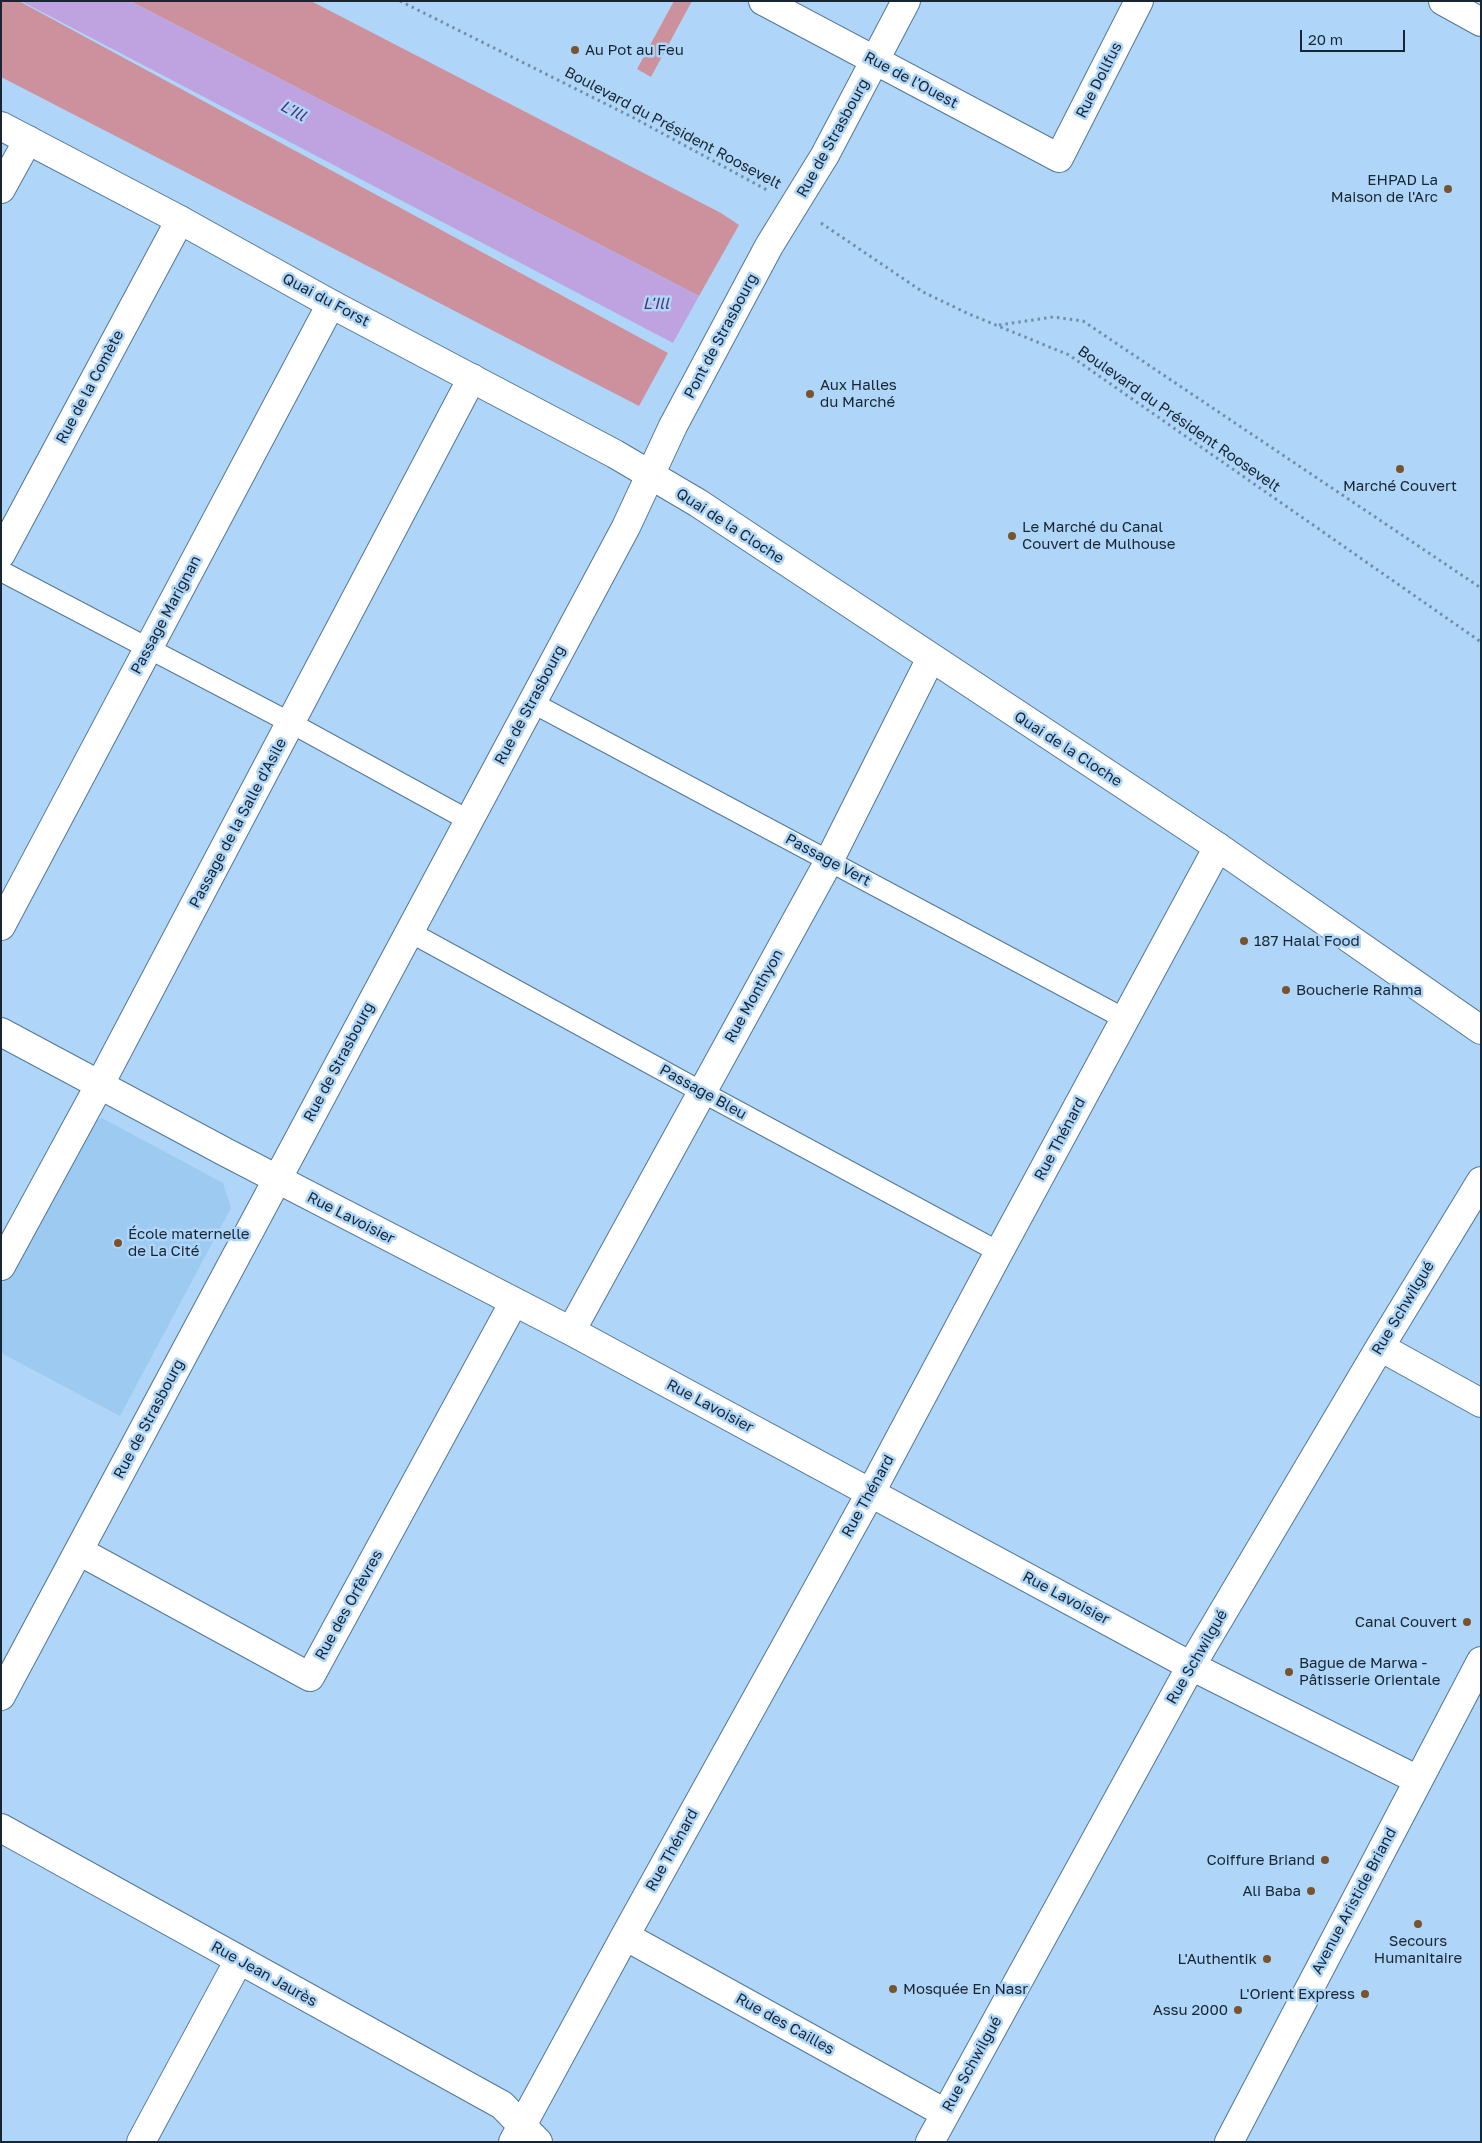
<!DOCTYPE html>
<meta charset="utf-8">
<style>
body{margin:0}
#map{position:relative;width:1482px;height:2143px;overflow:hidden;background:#afd6f8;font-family:"Golos Text",sans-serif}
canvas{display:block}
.frame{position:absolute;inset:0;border:2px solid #172632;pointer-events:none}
.scale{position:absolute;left:1300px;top:30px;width:105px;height:22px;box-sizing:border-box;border:2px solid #172632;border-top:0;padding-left:6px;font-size:15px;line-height:18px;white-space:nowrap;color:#172632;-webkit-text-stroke:4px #afd6f8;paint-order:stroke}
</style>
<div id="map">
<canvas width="1482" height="2143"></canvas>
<div class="frame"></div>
<div class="scale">20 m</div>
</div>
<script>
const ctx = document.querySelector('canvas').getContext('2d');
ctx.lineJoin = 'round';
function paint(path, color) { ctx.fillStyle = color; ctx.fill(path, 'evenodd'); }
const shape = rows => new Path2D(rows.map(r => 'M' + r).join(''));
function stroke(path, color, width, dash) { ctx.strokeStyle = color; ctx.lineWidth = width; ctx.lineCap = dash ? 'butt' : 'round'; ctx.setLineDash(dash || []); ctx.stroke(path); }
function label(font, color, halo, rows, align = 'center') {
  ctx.font = font + ' "Golos Text",sans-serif'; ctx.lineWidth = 5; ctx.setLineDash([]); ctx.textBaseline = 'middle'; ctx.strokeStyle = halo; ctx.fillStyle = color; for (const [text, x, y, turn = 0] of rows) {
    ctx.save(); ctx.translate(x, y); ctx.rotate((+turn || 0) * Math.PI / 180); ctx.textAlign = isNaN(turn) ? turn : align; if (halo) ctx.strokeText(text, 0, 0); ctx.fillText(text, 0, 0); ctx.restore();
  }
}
const built = shape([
 [102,1118,223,1183,231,1208,120,1416,1,1353,1,1286,89,1123]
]);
const green = shape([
 [1,1,19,1,668,353,639,406,1,77],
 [130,1,311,1,721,213,739,225,699,296],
 [674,1,692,1,651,77,637,69]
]);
const water = shape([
 [21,1,130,1,699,296,673,343]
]);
const pier = shape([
 [701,294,702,297,689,320,675,345,672,345]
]);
const path = shape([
 [400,1,634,118,767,190],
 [821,223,923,292,969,314,1069,355,1481,642],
 [999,325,1053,317,1083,321,1481,588]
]);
const lane = shape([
 [1,571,291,723,468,820],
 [531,702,1125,1019],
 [408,931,702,1092,999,1252]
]);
const street = shape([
 [763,1,1059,158,1139,1],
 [1443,1,1481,22],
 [1,189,28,140],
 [1,554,180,220],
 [1,926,331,304],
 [1,1032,227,1153,571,1331,1191,1666,1418,1780],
 [1,1266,100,1084,472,378],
 [571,1331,829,861,931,658],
 [1380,1347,1481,1403],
 [79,1551,310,1677,514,1302],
 [1,1696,626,527,673,426,769,246,825,155,906,1],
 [1,1828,502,2105,538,2142],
 [625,1936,945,2113],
 [141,2142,239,1960],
 [513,2142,625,1936,871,1492,999,1252,1218,847],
 [930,2142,1191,1666,1380,1347,1481,1181],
 [1229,2142,1481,1661]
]);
const secondary = shape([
 [1,126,180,220,331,304,615,454,698,503,1218,847,1481,1030]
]);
const markers = [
 [575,50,5,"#78532d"],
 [1448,189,5,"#78532d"],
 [810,394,5,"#78532d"],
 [1400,469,5,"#78532d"],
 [1012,536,5,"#78532d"],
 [1244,941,5,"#78532d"],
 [1286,990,5,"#78532d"],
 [118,1243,5,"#78532d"],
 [1467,1622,5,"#78532d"],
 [1289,1672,5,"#78532d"],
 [1325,1860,5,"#78532d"],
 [1311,1891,5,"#78532d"],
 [1418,1924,5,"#78532d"],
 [1267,1959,5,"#78532d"],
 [893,1989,5,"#78532d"],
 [1365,1994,5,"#78532d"],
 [1238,2010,5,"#78532d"]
];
const poiNames = [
 ["Au Pot au Feu",585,50],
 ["EHPAD La",1438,180,"right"],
 ["Maison de l'Arc",1438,197,"right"],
 ["Aux Halles",820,385],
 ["du Marché",820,402],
 ["Marché Couvert",1400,486,"center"],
 ["Le Marché du Canal",1022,527],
 ["Couvert de Mulhouse",1022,544],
 ["187 Halal Food",1254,941],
 ["Boucherie Rahma",1296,990],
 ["École maternelle",128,1234],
 ["de La Cité",128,1251],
 ["Canal Couvert",1457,1622,"right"],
 ["Bague de Marwa -",1299,1663],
 ["Pâtisserie Orientale",1299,1680],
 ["Coiffure Briand",1315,1860,"right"],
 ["Ali Baba",1301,1891,"right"],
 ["Secours",1418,1941,"center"],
 ["Humanitaire",1418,1958,"center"],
 ["L'Authentik",1257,1959,"right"],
 ["Mosquée En Nasr",903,1989],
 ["L'Orient Express",1355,1994,"right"],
 ["Assu 2000",1228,2010,"right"]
];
const streetNames = [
 ["Rue de l'Ouest",911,80,28],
 ["Rue Dollfus",1099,80,-63],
 ["Boulevard du Président Roosevelt",673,128,28],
 ["Rue de Strasbourg",833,138,-61],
 ["Quai du Forst",326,300,28],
 ["Pont de Strasbourg",721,336,-62],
 ["Rue de la Comète",90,387,-62],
 ["Boulevard du Président Roosevelt",1179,419,35],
 ["Quai de la Cloche",730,526,33],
 ["Passage Marignan",166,615,-62],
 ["Rue de Strasbourg",530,705,-62],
 ["Quai de la Cloche",1068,749,33],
 ["Passage de la Salle d'Asile",238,823,-62],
 ["Passage Vert",828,860,28],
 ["Rue Monthyon",754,996,-61],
 ["Rue de Strasbourg",339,1062,-62],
 ["Passage Bleu",703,1092,29],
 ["Rue Thénard",1060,1139,-62],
 ["Rue Lavoisier",351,1218,27],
 ["Rue Schwilgué",1403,1308,-59],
 ["Rue Lavoisier",710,1406,28],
 ["Rue de Strasbourg",149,1419,-62],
 ["Rue Thénard",868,1496,-61],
 ["Rue Lavoisier",1066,1598,28],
 ["Rue des Orfèvres",349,1605,-61],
 ["Rue Schwilgué",1197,1657,-60],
 ["Rue Thénard",672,1850,-61],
 ["Avenue Aristide Briand",1354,1901,-62],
 ["Rue Jean Jaurès",264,1974,29],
 ["Rue des Cailles",785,2024,29],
 ["Rue Schwilgué",972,2064,-61]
];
const waterNames = [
 ["L'Ill",293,111,28],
 ["L'Ill",656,304]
];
paint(built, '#9dcaf0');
paint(green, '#cd919e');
paint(water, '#bfa3e0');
paint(pier, '#afd6f8');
stroke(lane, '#537795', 22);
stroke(street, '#537795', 30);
stroke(secondary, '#537795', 30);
stroke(path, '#718fa8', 3, [2.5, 4]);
stroke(lane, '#fff', 20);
stroke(street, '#fff', 28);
stroke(secondary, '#fff', 28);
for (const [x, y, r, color] of markers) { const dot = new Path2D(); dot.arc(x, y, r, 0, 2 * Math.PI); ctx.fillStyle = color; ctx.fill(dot); stroke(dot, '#afd6f8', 2); }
label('15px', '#172632', '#afd6f8', poiNames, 'left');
label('15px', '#172632', '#afd6f8', streetNames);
label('italic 16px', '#543078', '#afd6f8', waterNames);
</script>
